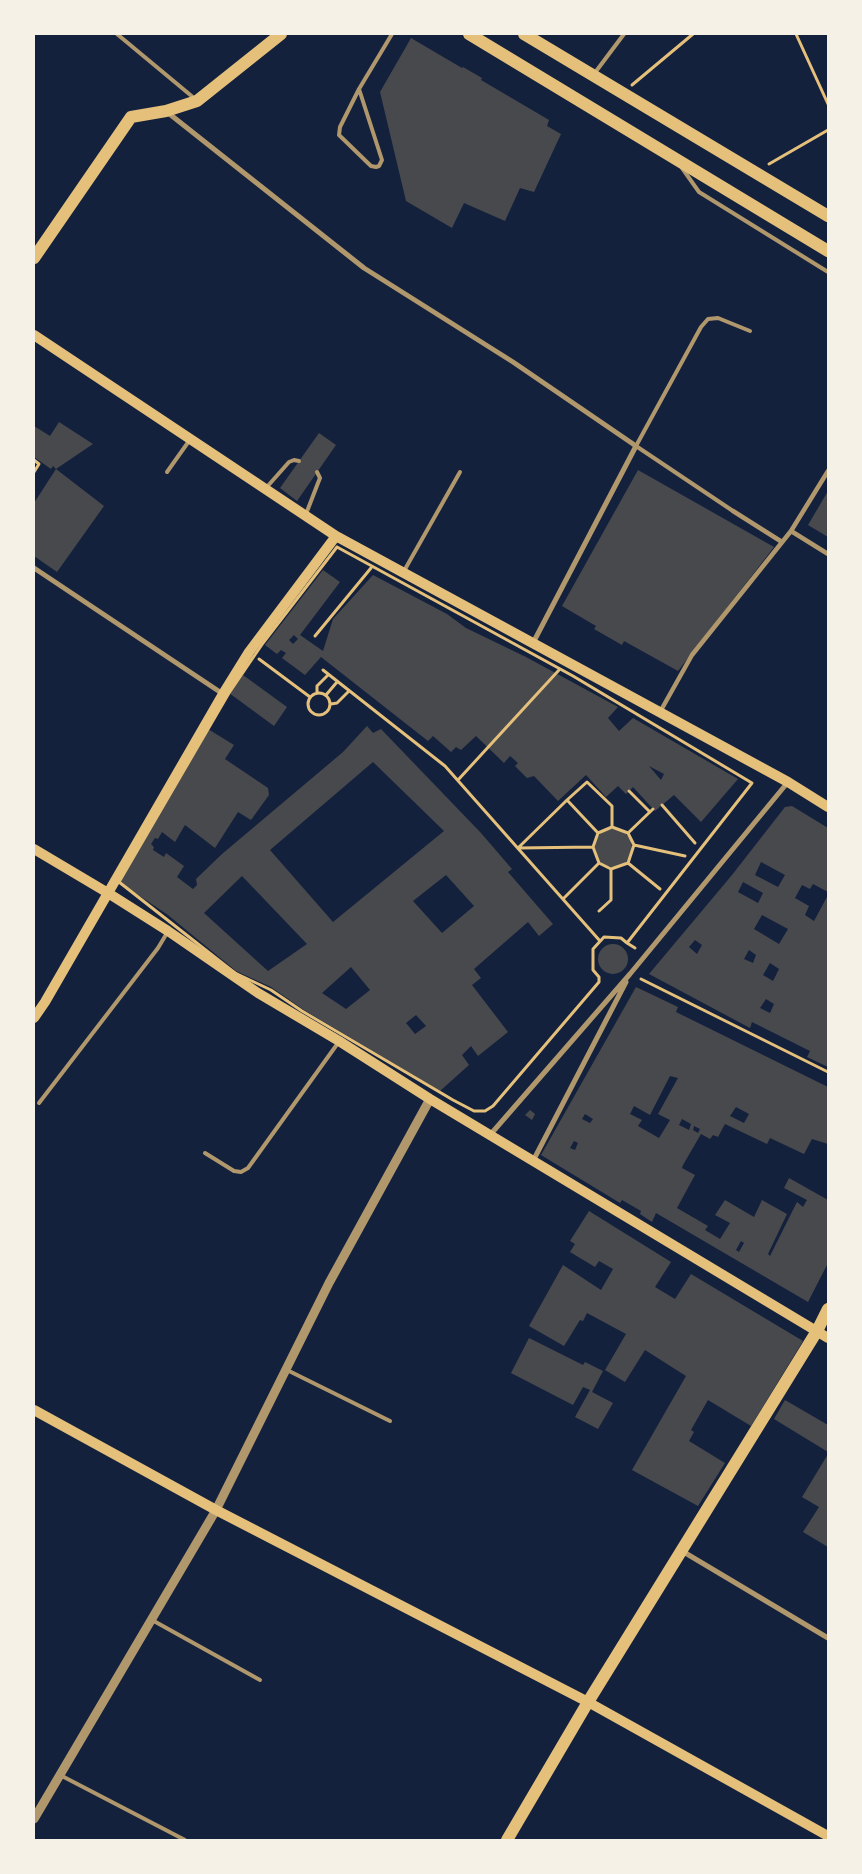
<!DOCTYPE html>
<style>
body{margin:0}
#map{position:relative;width:862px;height:1874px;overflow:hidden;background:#14213d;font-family:"Source Sans 3",sans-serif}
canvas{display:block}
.frame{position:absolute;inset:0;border:35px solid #f6f1e7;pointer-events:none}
</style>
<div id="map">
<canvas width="862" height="1874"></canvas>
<div class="frame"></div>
</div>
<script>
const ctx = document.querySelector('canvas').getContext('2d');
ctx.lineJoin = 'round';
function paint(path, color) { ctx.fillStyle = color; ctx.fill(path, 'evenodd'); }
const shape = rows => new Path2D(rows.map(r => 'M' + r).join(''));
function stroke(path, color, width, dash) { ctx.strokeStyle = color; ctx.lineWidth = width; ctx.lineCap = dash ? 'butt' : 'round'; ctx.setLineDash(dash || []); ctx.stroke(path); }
const building = shape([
 [411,38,462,68,463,67,482,78,481,80,549,120,547,126,561,134,534,192,520,188,505,221,464,203,452,228,406,201,380,92],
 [59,422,93,444,56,469,53,466,51,469,34,457,34,426,50,436],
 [319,433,336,445,297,501,280,488],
 [56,469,104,506,57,572,34,556,34,503],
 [638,470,774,547,678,671,624,641,622,645,594,629,596,626,562,606],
 [828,491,828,537,808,525],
 [323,570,340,582,300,635,323,651,333,619,373,575,447,614,466,628,526,657,618,707,608,718,619,731,633,718,738,779,701,822,674,795,655,811,633,787,626,794,618,786,606,797,586,775,558,801,534,776,527,778,515,766,518,763,510,756,504,763,476,736,461,750,456,747,451,752,433,736,428,741,321,657,305,675,282,658,286,653,281,650,277,654,265,645],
 [294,635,298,639,293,644,289,640],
 [649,766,664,774,661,780],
 [243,675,287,707,274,726,229,693],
 [367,726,373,733,381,729,481,833,512,869,508,872,553,924,539,936,528,922,474,969,481,978,472,985,508,1032,478,1056,471,1046,462,1055,469,1065,440,1091,304,1010,271,987,236,971,168,915,119,882,208,729,234,745,225,759,268,788,269,795,251,820,238,812,215,848,185,825,175,842,162,832,158,839,155,838,151,844,154,847,153,850,164,857,166,853,184,866,177,877,193,889,197,885,196,879,222,854,343,752],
 [373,762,444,831,333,922,270,850],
 [446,875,474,906,442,933,413,901],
 [242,876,307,944,268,971,204,913],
 [351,967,370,990,346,1009,322,993],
 [416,1015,426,1026,415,1034,406,1023],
 [792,806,828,828,828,892,813,884,810,889,802,885,795,898,809,906,805,915,814,921,828,895,828,1067,807,1057,810,1051,752,1022,750,1028,649,974,732,875,785,807],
 [761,862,785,875,778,887,755,875],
 [743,882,763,893,758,903,738,892],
 [762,915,788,929,779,944,754,929],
 [695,940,702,945,697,954,689,947],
 [749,950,756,955,753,963,744,959],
 [770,963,779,969,773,981,763,975],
 [766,999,774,1004,770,1013,760,1008],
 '594 848a19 19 0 1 1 38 0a19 19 0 1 1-38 0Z',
 '598 959a15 15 0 1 1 30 0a15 15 0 1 1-30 0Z',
 [636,987,678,1007,676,1012,828,1087,828,1144,812,1139,804,1154,770,1138,767,1144,725,1124,718,1137,713,1135,710,1139,701,1134,683,1165,682,1168,695,1175,677,1208,708,1226,705,1230,720,1239,730,1223,715,1215,725,1200,754,1217,762,1200,787,1214,768,1254,770,1256,797,1202,803,1207,807,1200,784,1188,789,1178,828,1200,828,1263,808,1302,656,1213,652,1222,640,1214,641,1211,622,1200,620,1203,541,1155],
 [670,1076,678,1078,658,1114,670,1120,659,1138,638,1126,642,1120,630,1114,634,1106,650,1115],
 [736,1107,749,1114,744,1123,730,1116],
 [585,1114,593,1119,590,1123,582,1119],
 [682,1119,691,1124,689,1130,679,1125],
 [694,1126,700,1129,698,1133,693,1130],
 [574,1141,578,1143,575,1150,570,1148],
 [741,1241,744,1243,739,1252,736,1250],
 [530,1110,535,1114,532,1120,525,1115],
 [589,1211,671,1262,655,1287,675,1299,691,1274,803,1341,751,1426,708,1400,691,1430,694,1432,689,1441,725,1463,698,1506,632,1470,686,1376,645,1350,625,1382,605,1370,626,1334,587,1313,583,1321,580,1320,564,1346,529,1326,563,1265,601,1290,613,1269,599,1261,595,1267,570,1252,575,1244,570,1241],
 [529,1338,583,1365,585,1362,603,1371,592,1392,613,1403,598,1429,575,1417,590,1390,583,1387,573,1405,511,1373],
 [785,1400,828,1425,828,1452,774,1419],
 [828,1454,828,1547,803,1532,819,1507,802,1497]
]);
const path = shape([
 [796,34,828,104],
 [632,85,693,34],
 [769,164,828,130],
 [34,460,39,464,34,472],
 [337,547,573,676,752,783,627,943,621,938,604,937,593,949,593,970,599,977,599,982,493,1106,485,1111,474,1111,453,1100,302,1011,271,990,235,973,119,882,229,693,263,643,337,547],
 [315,636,371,568],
 [259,659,310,697],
 [323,670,445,766,600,941],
 '308 704a11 11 0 1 1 22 0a11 11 0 1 1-22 0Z',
 [317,693,317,686,328,675],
 [326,695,337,682],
 [331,704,337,703,349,691],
 [458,780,559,670],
 [629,791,650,812],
 [662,805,695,843],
 [612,827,628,833,634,845,628,863,611,869,599,863,593,847,598,833,612,827],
 [598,833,567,800,587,782,612,806,612,827],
 [628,833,653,809],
 [634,845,685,856],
 [518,848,593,847],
 [518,848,567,800],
 [628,863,660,889],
 [563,899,599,863],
 [599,911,611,900,611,869],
 [627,943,635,948],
 [641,979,828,1072]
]);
const service = shape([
 [117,34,194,98],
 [594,74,624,34],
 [359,89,340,127,339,135,371,166,376,167,379,166,382,160,359,89,392,34],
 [682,168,699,192,828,272],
 [167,472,189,441],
 [266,488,289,462,294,460,299,461],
 [733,511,636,446,701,327,708,319,718,318,750,331],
 [306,514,318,483,320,478,317,472],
 [404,571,460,472],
 [39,1103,158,948,167,933],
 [205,1153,234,1171,241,1172,248,1168,338,1043],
 [287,1370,390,1421],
 [152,1620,260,1680],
 [60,1775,185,1840]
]);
const pedestrian = shape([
 [733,511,782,542],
 [791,531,828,554],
 [660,712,692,655,791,531,828,471]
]);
const minor = shape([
 [167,112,364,268,513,362,636,446,533,643],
 [34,568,223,694],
 [490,1135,630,974,788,782],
 [533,1161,626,982],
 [682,1551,828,1638]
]);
const tertiary = shape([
 [34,1819,216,1510,329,1283,430,1099]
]);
const secondary = shape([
 [34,335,336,536,788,782,828,807],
 [34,849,108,893,168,931,258,993,339,1041,430,1099,828,1338],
 [34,1018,45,1002,223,694,249,652,336,536],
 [34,1410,216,1510,588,1702,828,1836]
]);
const primary = shape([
 [469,34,828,251],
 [524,34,828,216],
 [34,258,131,117,166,111,197,101,281,34],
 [507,1840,588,1702,817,1331,828,1309]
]);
paint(building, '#48494c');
stroke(path, '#e5c07b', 3);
stroke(service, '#b1986c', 4);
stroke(pedestrian, '#b1986c', 4.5);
stroke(minor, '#b1986c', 5);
stroke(tertiary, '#b1986c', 9);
stroke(secondary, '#e5c07b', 10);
stroke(primary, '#e5c07b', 12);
</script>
